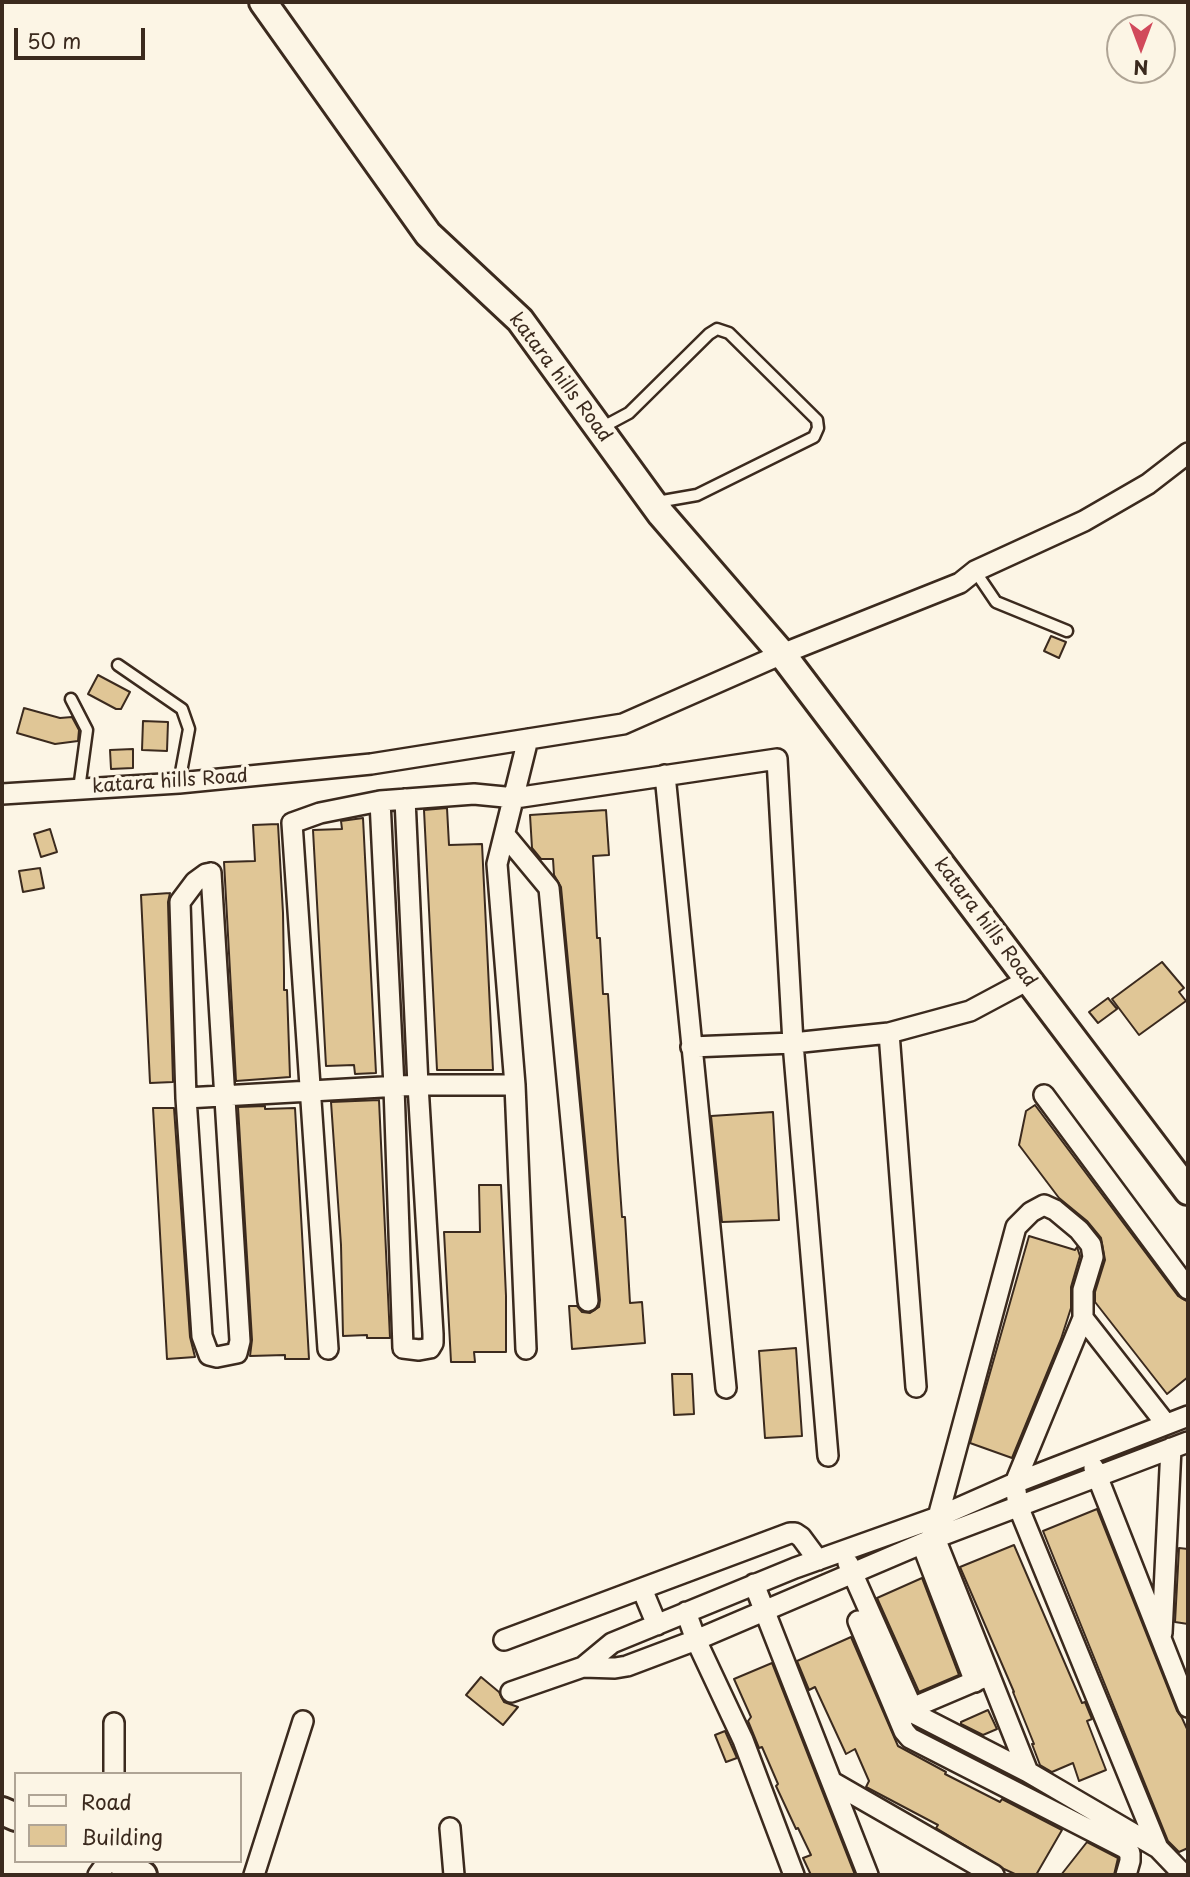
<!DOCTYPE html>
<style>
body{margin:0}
#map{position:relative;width:1190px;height:1877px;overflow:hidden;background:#fcf5e5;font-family:"Playpen Sans",sans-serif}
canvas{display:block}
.frame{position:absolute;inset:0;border:4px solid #3b2a1e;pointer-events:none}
.legend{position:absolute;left:14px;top:1772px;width:228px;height:91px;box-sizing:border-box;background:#fcf5e5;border:2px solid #afa495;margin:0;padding:9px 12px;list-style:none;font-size:21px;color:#3b2a1e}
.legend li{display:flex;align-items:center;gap:14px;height:35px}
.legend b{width:35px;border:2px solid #afa495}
.north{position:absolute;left:1106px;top:14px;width:70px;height:70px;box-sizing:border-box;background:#fcf5e5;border:2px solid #afa495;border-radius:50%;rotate:180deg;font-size:19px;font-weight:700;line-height:28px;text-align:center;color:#3b2a1e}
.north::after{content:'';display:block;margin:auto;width:24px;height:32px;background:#d1495b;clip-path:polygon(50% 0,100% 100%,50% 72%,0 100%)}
.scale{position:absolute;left:14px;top:28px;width:131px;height:32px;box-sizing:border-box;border:4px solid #3b2a1e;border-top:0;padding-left:9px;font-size:21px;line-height:24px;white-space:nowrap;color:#3b2a1e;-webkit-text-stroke:5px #fcf5e5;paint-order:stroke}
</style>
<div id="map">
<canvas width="1190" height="1877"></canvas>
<div class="frame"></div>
<ul class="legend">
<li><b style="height:9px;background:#fcf5e5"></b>Road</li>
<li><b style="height:19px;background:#e0c696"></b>Building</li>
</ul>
<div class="north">N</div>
<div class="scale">50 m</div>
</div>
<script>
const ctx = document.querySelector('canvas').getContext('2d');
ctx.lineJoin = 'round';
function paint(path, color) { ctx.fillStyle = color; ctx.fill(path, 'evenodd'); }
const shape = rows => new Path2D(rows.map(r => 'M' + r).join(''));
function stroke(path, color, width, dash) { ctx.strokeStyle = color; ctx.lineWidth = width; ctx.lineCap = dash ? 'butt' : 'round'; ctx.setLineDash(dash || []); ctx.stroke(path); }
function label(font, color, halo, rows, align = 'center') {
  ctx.font = font + ' "Playpen Sans",sans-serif'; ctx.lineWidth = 7; ctx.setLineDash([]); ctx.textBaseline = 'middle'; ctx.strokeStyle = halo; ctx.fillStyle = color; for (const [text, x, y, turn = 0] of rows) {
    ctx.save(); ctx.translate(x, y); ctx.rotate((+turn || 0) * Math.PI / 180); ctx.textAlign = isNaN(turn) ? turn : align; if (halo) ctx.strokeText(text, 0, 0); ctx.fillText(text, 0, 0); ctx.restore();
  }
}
const building = shape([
 [1051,636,1066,642,1059,658,1044,651,1051,636],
 [98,675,130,692,121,709,116,709,88,694,98,675],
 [24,708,60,718,72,717,79,730,78,741,55,744,17,733,24,708],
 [143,721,168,722,167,751,142,750,143,721],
 [133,749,133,768,111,769,110,750,133,749],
 [447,808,449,845,482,844,493,1070,437,1070,424,810,447,808],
 [606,810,609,855,593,856,597,938,600,938,603,994,608,994,618,1160,622,1217,625,1217,630,1303,642,1302,645,1343,572,1349,569,1306,577,1306,582,1312,590,1313,599,1307,600,1300,561,887,554,875,553,859,541,859,532,848,530,815,606,810],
 [363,818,376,1073,355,1074,354,1065,326,1066,313,830,342,829,341,821,363,818],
 [278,824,283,913,284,973,284,990,287,990,290,1077,236,1081,224,862,255,861,253,825,278,824],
 [50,829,57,852,41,857,34,834,50,829],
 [40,868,44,888,23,892,19,871,40,868],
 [170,893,168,902,173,1082,150,1083,141,895,170,893],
 [1162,962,1184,988,1179,992,1186,1001,1139,1035,1112,999,1162,962],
 [1108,998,1117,1009,1098,1023,1089,1012,1108,998],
 [379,1100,390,1338,367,1338,367,1335,343,1336,341,1245,331,1102,379,1100],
 [1035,1105,1178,1296,1188,1302,1188,1377,1167,1394,1095,1302,1095,1292,1105,1260,1101,1238,1087,1221,1059,1198,1019,1145,1026,1111,1035,1105],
 [265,1106,265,1109,295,1108,309,1359,285,1359,285,1355,250,1356,252,1340,238,1107,265,1106],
 [153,1108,174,1108,190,1337,195,1357,167,1359,153,1108],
 [773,1112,779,1220,722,1222,711,1116,773,1112],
 [479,1185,501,1185,506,1296,506,1352,474,1352,475,1362,451,1362,444,1232,480,1232,479,1185],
 [1029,1236,1075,1250,1077,1247,1080,1256,1071,1287,1071,1308,1061,1339,1012,1458,970,1443,1029,1236],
 [796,1348,802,1436,765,1438,759,1351,796,1348],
 [672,1374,692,1374,694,1414,674,1415,672,1374],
 [1097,1509,1177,1711,1182,1718,1188,1731,1188,1848,1179,1852,1168,1841,1043,1531,1097,1509],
 [1014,1545,1082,1703,1085,1702,1092,1719,1087,1721,1106,1770,1079,1781,1073,1763,1052,1772,1040,1765,1032,1744,1034,1744,1013,1692,1014,1692,960,1567,1014,1545],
 [1179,1548,1188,1549,1188,1624,1175,1622,1179,1548],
 [922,1578,959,1675,919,1692,877,1598,922,1578],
 [851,1637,898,1746,946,1772,945,1774,1000,1802,1002,1799,1062,1830,1036,1875,1017,1875,1004,1869,936,1828,938,1825,866,1787,869,1781,855,1749,846,1754,815,1687,809,1690,797,1661,851,1637],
 [772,1663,855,1875,811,1875,803,1858,811,1855,798,1828,796,1829,776,1786,778,1784,762,1747,759,1748,748,1721,751,1717,734,1679,772,1663],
 [481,1677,499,1692,504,1702,518,1707,503,1725,466,1695,481,1677],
 [988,1710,997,1729,983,1735,961,1724,961,1722,988,1710],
 [725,1731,737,1758,726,1762,715,1735,725,1731],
 [1087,1842,1118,1858,1114,1875,1061,1875,1087,1842]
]);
const lane = shape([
 [601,428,629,413,709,334,717,329,729,333,817,420,818,428,814,437,697,495,657,502],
 [975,571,996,602,1067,631],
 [118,665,182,709,189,729,179,783],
 [71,699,87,730,79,789]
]);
const street = shape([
 [665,775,726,1388],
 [2,794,179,783,371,764,623,724,782,654,960,583,975,571,1084,521,1148,484,1188,453],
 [380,801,394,1087,403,1348,419,1350,430,1348,433,1343,433,1334,418,1085,405,799],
 [505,835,549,888,588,1301],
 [211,873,240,1341,237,1353,217,1357,209,1355,202,1336,186,1098,180,902,195,882,206,874,211,873],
 [889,1033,970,1011,1028,980],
 [691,1047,793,1043,889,1033,916,1387],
 [1044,1095,1188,1289],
 [186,1098,418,1085,515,1085],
 [328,1349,292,823,320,813,380,801,474,794,515,798,777,759,793,1043,828,1456],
 [526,1349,515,1085,497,864,528,739],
 [1094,1468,1188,1707],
 [938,1517,1016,1227,1031,1212,1044,1205,1055,1210,1079,1230,1091,1245,1093,1257,1083,1290,1083,1318],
 [931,1528,1028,1772],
 [922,1544,975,1682],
 [848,1563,915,1714,1028,1772,1158,1848,1184,1875],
 [754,1584,868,1875],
 [642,1589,657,1625],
 [686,1612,696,1640,743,1740,794,1875],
 [858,1621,904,1731,910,1738,1125,1848,1130,1853,1130,1861,1126,1875],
 [1162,1633,1171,1448],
 [504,1640,790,1533,795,1533,801,1537,818,1560],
 [583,1667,612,1643,795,1568,938,1517,1015,1483,1188,1416],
 [511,1692,583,1667,615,1668,627,1666,696,1640,935,1538,1188,1442],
 [912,1708,985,1677],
 [114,1723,114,1774],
 [834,1783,994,1875],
 [450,1828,454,1875],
 [1158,1848,1018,1506,1015,1483,1083,1318,1166,1424],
 [98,1875,108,1861],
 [254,1875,303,1721]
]);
const secondary = shape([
 [263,2,428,234,520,320,661,514,782,654,1188,1191],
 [2,1811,16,1817],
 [118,1861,143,1875]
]);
const streetNames = [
 ["katara hills Road",560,378,53],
 ["katara hills Road",170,782,-4],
 ["katara hills Road",985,923,53]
];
paint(building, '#e0c696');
stroke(building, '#3b2a1e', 2);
stroke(lane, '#3b2a1e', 15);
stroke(street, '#3b2a1e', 24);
stroke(secondary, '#3b2a1e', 32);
stroke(lane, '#fcf5e5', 10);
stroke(street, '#fcf5e5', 19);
stroke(secondary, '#fcf5e5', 26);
label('19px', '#3b2a1e', '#fcf5e5', streetNames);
</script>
